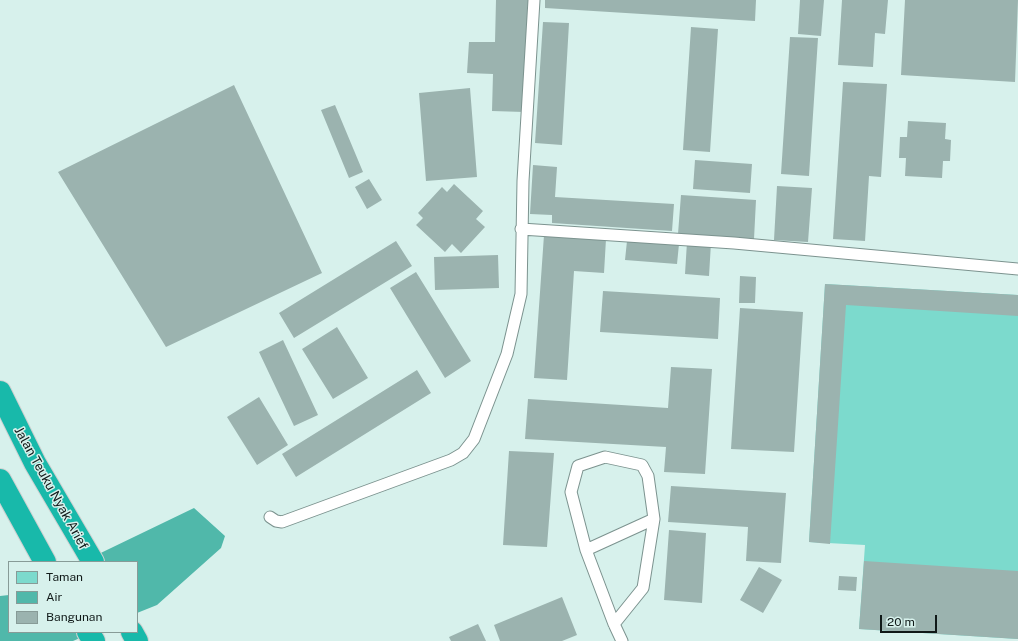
<!DOCTYPE html>
<style>
body{margin:0}
#map{position:relative;width:1018px;height:641px;overflow:hidden;background:#d7f1ec;font-family:"Public Sans",sans-serif}
canvas{display:block}
.legend{position:absolute;left:8px;top:561px;width:130px;height:72px;box-sizing:border-box;background:#d7f1ec;border:1px solid #879b97;margin:0;padding:5px 7px;list-style:none;font-size:12px;color:#101918}
.legend li{display:flex;align-items:center;gap:8px;height:20px}
.legend b{width:20px;border:1px solid #879b97}
.scale{position:absolute;left:880px;top:615px;width:57px;height:18px;box-sizing:border-box;border:2px solid #101918;border-top:0;padding-left:5px;font-size:12px;line-height:14px;white-space:nowrap;color:#101918;-webkit-text-stroke:3px #d7f1ec;paint-order:stroke}
</style>
<div id="map">
<canvas width="1018" height="641"></canvas>
<ul class="legend">
<li><b style="height:11px;background:#7cdacd"></b>Taman</li>
<li><b style="height:11px;background:#50b8aa"></b>Air</li>
<li><b style="height:11px;background:#9bb3af"></b>Bangunan</li>
</ul>
<div class="scale">20 m</div>
</div>
<script>
const ctx = document.querySelector('canvas').getContext('2d');
ctx.lineJoin = 'round';
function paint(path, color) { ctx.fillStyle = color; ctx.fill(path, 'evenodd'); }
const shape = rows => new Path2D(rows.map(r => 'M' + r).join(''));
function stroke(path, color, width, dash) { ctx.strokeStyle = color; ctx.lineWidth = width; ctx.lineCap = dash ? 'butt' : 'round'; ctx.setLineDash(dash || []); ctx.stroke(path); }
function label(font, color, halo, rows, align = 'center') {
  ctx.font = font + ' "Public Sans",sans-serif'; ctx.lineWidth = 3; ctx.setLineDash([]); ctx.textBaseline = 'middle'; ctx.strokeStyle = halo; ctx.fillStyle = color; for (const [text, x, y, turn = 0] of rows) {
    ctx.save(); ctx.translate(x, y); ctx.rotate((+turn || 0) * Math.PI / 180); ctx.textAlign = isNaN(turn) ? turn : align; if (halo) ctx.strokeText(text, 0, 0); ctx.fillText(text, 0, 0); ctx.restore();
  }
}
const green = shape([
 [825,284,1018,295,1018,639,859,629,865,545,809,542]
]);
const water = shape([
 [194,508,225,536,221,548,157,605,137,613,137,562,82,562],
 [9,595,9,632,94,632,73,641,0,641,0,596]
]);
const building = shape([
 [496,0,528,0,524,112,492,111,493,74,467,73,469,42,495,42],
 [545,0,756,0,755,21,545,8],
 [800,0,824,0,821,36,798,34],
 [842,0,888,0,885,34,875,33,873,67,838,65],
 [905,0,1018,0,1015,82,901,75],
 [543,22,569,23,562,145,535,143],
 [691,27,718,29,710,152,683,150],
 [790,37,818,38,809,176,781,174],
 [843,82,887,84,881,177,869,176,865,241,833,239],
 [234,85,322,273,166,347,58,172],
 [470,88,477,177,426,181,419,93],
 [335,105,363,172,349,178,321,110],
 [908,121,946,123,945,139,951,140,950,161,943,161,942,178,905,176,906,158,899,158,900,137,907,137],
 [695,160,752,164,750,193,693,189],
 [533,165,557,167,555,197,674,204,672,231,552,223,552,215,530,214],
 [369,179,382,200,367,209,355,187],
 [454,184,483,211,476,219,485,227,461,253,452,244,445,252,416,225,423,218,418,213,442,187,447,192],
 [777,186,812,188,808,242,774,240],
 [681,195,756,200,754,239,678,234],
 [544,235,606,239,604,273,574,271,567,380,534,378],
 [396,241,412,266,294,338,279,313],
 [627,241,679,244,677,264,625,260],
 [687,242,711,243,709,276,685,274],
 [498,255,499,288,435,290,434,257],
 [416,272,471,361,445,378,390,288],
 [740,276,756,277,755,303,739,303],
 [825,284,1018,295,1018,316,846,305,830,544,809,542],
 [603,291,720,298,718,339,600,332],
 [740,308,803,312,794,452,731,449],
 [337,327,368,378,333,399,302,349],
 [283,340,318,415,294,426,259,352],
 [671,367,712,369,705,474,664,472,666,447,525,439,528,399,668,408],
 [417,370,431,393,296,477,282,454],
 [259,397,288,445,257,465,227,417],
 [509,451,554,453,547,547,503,545],
 [671,486,786,493,781,563,746,561,748,527,668,522],
 [669,530,706,533,702,603,664,600],
 [864,561,1018,571,1018,639,859,629],
 [759,567,782,580,763,613,740,600],
 [839,576,857,577,856,591,838,590],
 [562,597,577,635,562,641,500,641,494,625],
 [478,624,486,641,451,641,449,637]
]);
const lane = shape([
 [521,229,734,243,1018,269],
 [270,517,276,521,282,522,451,460,463,453,474,439,507,354,521,294,523,181,534,0],
 [586,550,654,519],
 [614,624,643,588,654,519,648,476,642,465,605,457,578,466,571,492,586,550,614,624,622,641]
]);
const highway = shape([
 [0,392,35,463,93,562],
 [0,480,45,562],
 [88,632,94,641],
 [132,632,137,641]
]);
const streetNames = [
 ["Jalan Teuku Nyak Arief",51,488,61]
];
paint(green, '#7cdacd');
paint(water, '#50b8aa');
paint(building, '#9bb3af');
stroke(lane, '#7c938f', 13);
stroke(highway, '#cfd1d1', 24);
stroke(lane, '#fff', 11);
stroke(highway, '#18b9aa', 22);
label('13px', '#101918', '#d7f1ec', streetNames);
</script>
